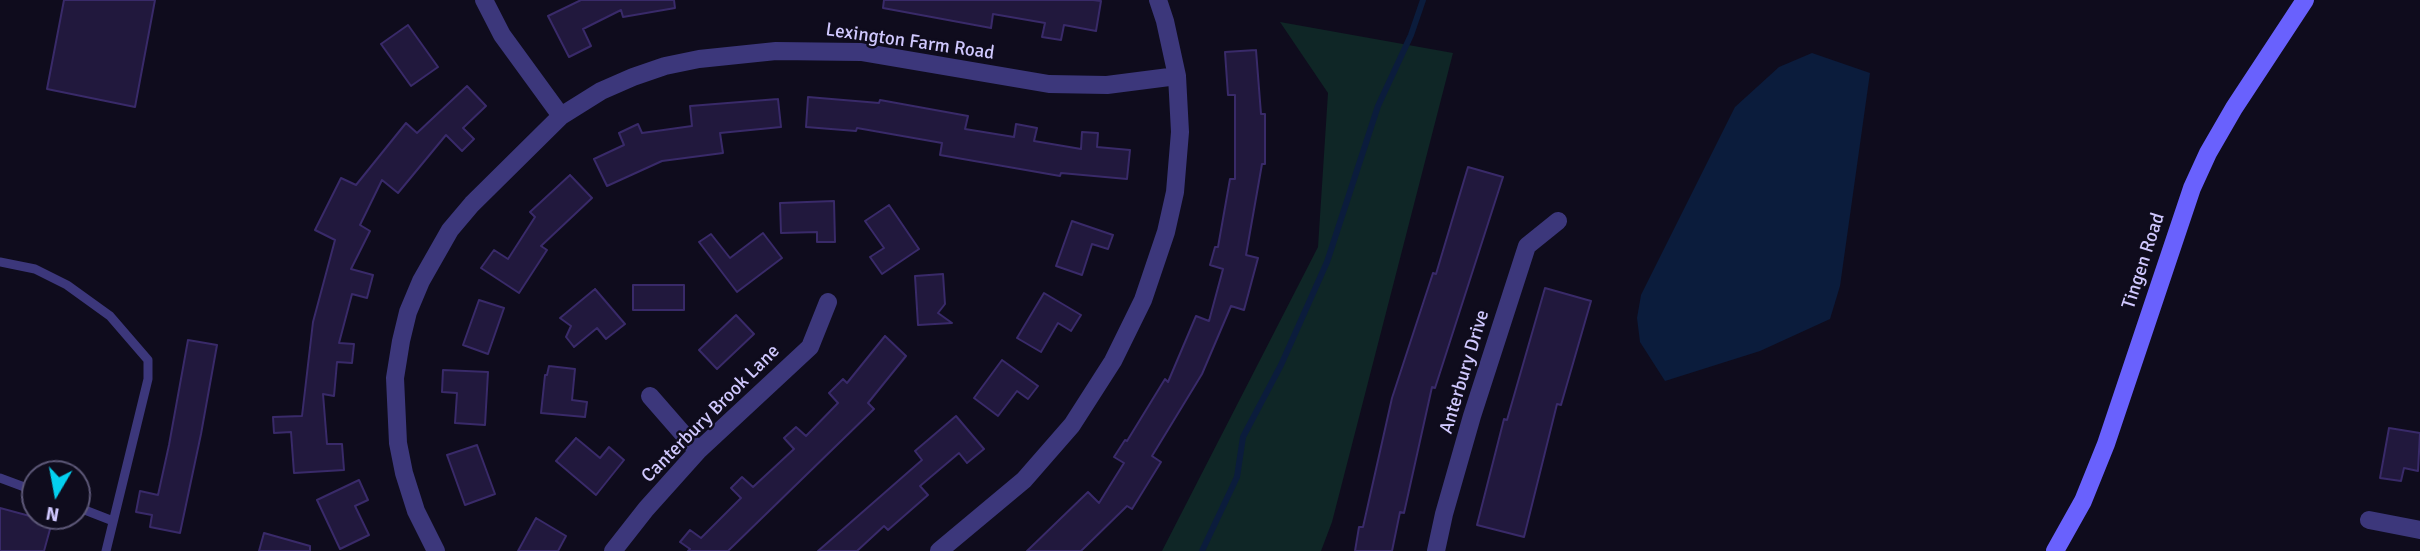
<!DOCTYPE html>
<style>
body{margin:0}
#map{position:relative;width:2420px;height:551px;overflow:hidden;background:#0f0c1d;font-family:Signika,sans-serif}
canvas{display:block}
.north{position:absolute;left:21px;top:460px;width:70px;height:70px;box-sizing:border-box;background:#0f0c1d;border:2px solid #5c5777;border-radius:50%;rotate:190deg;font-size:19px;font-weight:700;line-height:28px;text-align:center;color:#d0c8fe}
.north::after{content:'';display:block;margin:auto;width:24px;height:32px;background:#04d0ef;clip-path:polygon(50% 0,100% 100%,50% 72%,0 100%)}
</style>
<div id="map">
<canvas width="2420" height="551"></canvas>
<div class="north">N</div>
</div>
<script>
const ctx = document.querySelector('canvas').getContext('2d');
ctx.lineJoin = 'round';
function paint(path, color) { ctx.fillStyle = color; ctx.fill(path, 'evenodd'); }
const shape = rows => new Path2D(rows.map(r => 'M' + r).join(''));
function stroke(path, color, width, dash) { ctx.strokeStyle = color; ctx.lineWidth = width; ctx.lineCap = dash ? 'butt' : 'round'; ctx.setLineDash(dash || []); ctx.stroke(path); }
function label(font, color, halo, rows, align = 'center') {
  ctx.font = font + ' Signika,sans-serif'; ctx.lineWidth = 5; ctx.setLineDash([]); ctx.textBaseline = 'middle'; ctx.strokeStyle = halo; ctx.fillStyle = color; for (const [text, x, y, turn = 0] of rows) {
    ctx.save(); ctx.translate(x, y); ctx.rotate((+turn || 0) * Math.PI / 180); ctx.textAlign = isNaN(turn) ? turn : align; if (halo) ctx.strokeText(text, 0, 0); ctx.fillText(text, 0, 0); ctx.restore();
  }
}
const green = shape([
 [1280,22,1453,53,1332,522,1321,551,1162,551,1318,247,1328,93]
]);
const water = shape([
 [1812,53,1870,73,1840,286,1830,319,1760,351,1665,381,1640,342,1637,318,1641,295,1735,107,1779,67]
]);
const stream = shape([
 [1202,551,1237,477,1243,437,1281,365,1327,262,1378,106,1411,35,1423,0]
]);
const building = shape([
 [64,0,155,0,135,107,47,89,64,0],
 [581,0,674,0,675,8,623,17,621,10,583,29,591,46,569,57,548,16,581,0],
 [884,0,1093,0,1101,1,1096,31,1064,25,1061,40,1042,37,1045,23,993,14,991,28,883,8,884,0],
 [408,25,438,67,411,86,381,44,408,25],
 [1256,50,1261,114,1265,114,1265,164,1262,164,1246,255,1258,258,1244,310,1231,306,1202,374,1152,456,1161,462,1132,509,1127,506,1081,551,1027,551,1088,492,1099,503,1124,463,1114,457,1125,440,1127,441,1165,379,1168,382,1196,316,1209,321,1223,269,1210,265,1215,247,1218,247,1230,179,1235,179,1235,95,1228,95,1225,52,1256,50],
 [467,86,486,106,463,128,474,139,462,151,446,135,398,193,382,180,360,225,370,231,351,269,373,275,367,298,352,294,339,343,354,344,352,363,337,362,334,396,323,394,327,444,342,444,344,470,294,473,291,432,274,433,273,417,302,416,313,322,335,240,315,230,341,178,356,185,406,123,417,133,467,86],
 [808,97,879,103,880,100,968,116,965,129,1014,137,1016,124,1037,128,1034,141,1081,149,1082,132,1098,133,1097,147,1130,150,1127,179,1061,173,1060,176,940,155,942,143,857,128,856,131,806,127,808,97],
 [778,99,781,127,720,133,723,153,662,161,607,186,594,159,624,145,619,133,638,124,642,133,692,126,690,106,778,99],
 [1468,167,1503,177,1435,388,1432,387,1404,513,1400,512,1392,551,1355,551,1359,527,1363,527,1392,398,1433,273,1436,274,1468,167],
 [570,175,592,198,541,246,547,250,519,293,481,268,494,250,508,259,535,217,530,212,570,175],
 [834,201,835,242,817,242,817,232,781,233,780,203,834,201],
 [889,205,919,249,882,274,870,257,884,248,865,221,889,205],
 [1072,221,1113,235,1108,249,1092,244,1082,275,1056,266,1072,221],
 [763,233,782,258,737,292,699,242,711,234,730,258,763,233],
 [943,274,945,304,938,313,952,323,918,325,915,276,943,274],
 [633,285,684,285,684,310,633,310,633,285],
 [1545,288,1591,301,1561,405,1557,404,1524,537,1477,525,1504,419,1507,420,1545,288],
 [595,289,625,324,606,339,597,328,574,347,566,337,571,326,560,318,595,289],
 [1044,293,1081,315,1071,331,1058,323,1041,352,1017,338,1044,293],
 [479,300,504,308,488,354,463,345,479,300],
 [736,315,754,334,717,369,699,350,736,315],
 [885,336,906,356,868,403,874,409,728,551,688,551,690,549,680,542,690,530,701,538,741,498,731,488,742,477,753,487,794,449,784,438,796,427,806,436,838,403,829,393,843,379,847,383,885,336],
 [188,340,217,345,201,434,180,533,150,527,152,515,136,512,140,491,158,495,169,445,188,340],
 [1002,360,1038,386,1028,399,1017,391,998,416,974,398,1002,360],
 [549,366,575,369,572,400,587,402,585,417,541,413,545,375,547,375,549,366],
 [443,370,488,372,485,425,455,423,457,393,442,392,443,370],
 [956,416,984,449,967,463,959,453,920,486,928,495,888,530,884,526,857,551,818,551,922,460,915,451,956,416],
 [2389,428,2420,433,2418,471,2404,468,2401,481,2380,478,2389,428],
 [576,438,600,458,609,447,624,460,596,495,556,461,576,438],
 [477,445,495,494,465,505,447,455,477,445],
 [359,480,368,500,355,506,369,535,340,549,317,500,359,480],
 [0,508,52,522,44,551,0,551,0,508],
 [536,518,566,536,558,551,518,551,536,518],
 [264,533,310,546,310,551,259,551,264,533]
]);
const lane = shape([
 [0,262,35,269,67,285,110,316,148,360,148,379,106,551],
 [0,478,35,491],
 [77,507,113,521]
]);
const street = shape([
 [484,0,502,35,561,116],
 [650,396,698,451],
 [2369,520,2420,530],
 [436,551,416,511,404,473,398,443,395,378,401,341,408,312,421,281,450,230,472,204,561,116,601,91,633,77,665,66,699,59,776,51,861,52,1049,84,1107,85,1177,76],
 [613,551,646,509,698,451,810,347,828,302],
 [939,551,1024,480,1072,425,1113,361,1143,300,1166,232,1175,192,1180,132,1177,76,1165,21,1158,0],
 [1436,551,1444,514,1472,416,1527,246,1558,221]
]);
const secondary = shape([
 [2055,551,2083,501,2106,444,2192,188,2208,153,2234,108,2305,0]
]);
const streetNames = [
 ["Lexington Farm Road",910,42,8],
 ["Tingen Road",2144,261,-72],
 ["Anterbury Drive",1465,372,-73],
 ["Canterbury Brook Lane",711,414,-45]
];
paint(green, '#0f2626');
paint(water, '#0b1c3c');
stroke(stream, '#0b1c3c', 6);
paint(building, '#21183d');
stroke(building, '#392a69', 2);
stroke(lane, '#3c377b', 9);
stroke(street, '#3c377b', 18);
stroke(secondary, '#6961fd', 18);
label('19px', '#d0c8fe', '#0f0c1d', streetNames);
</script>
